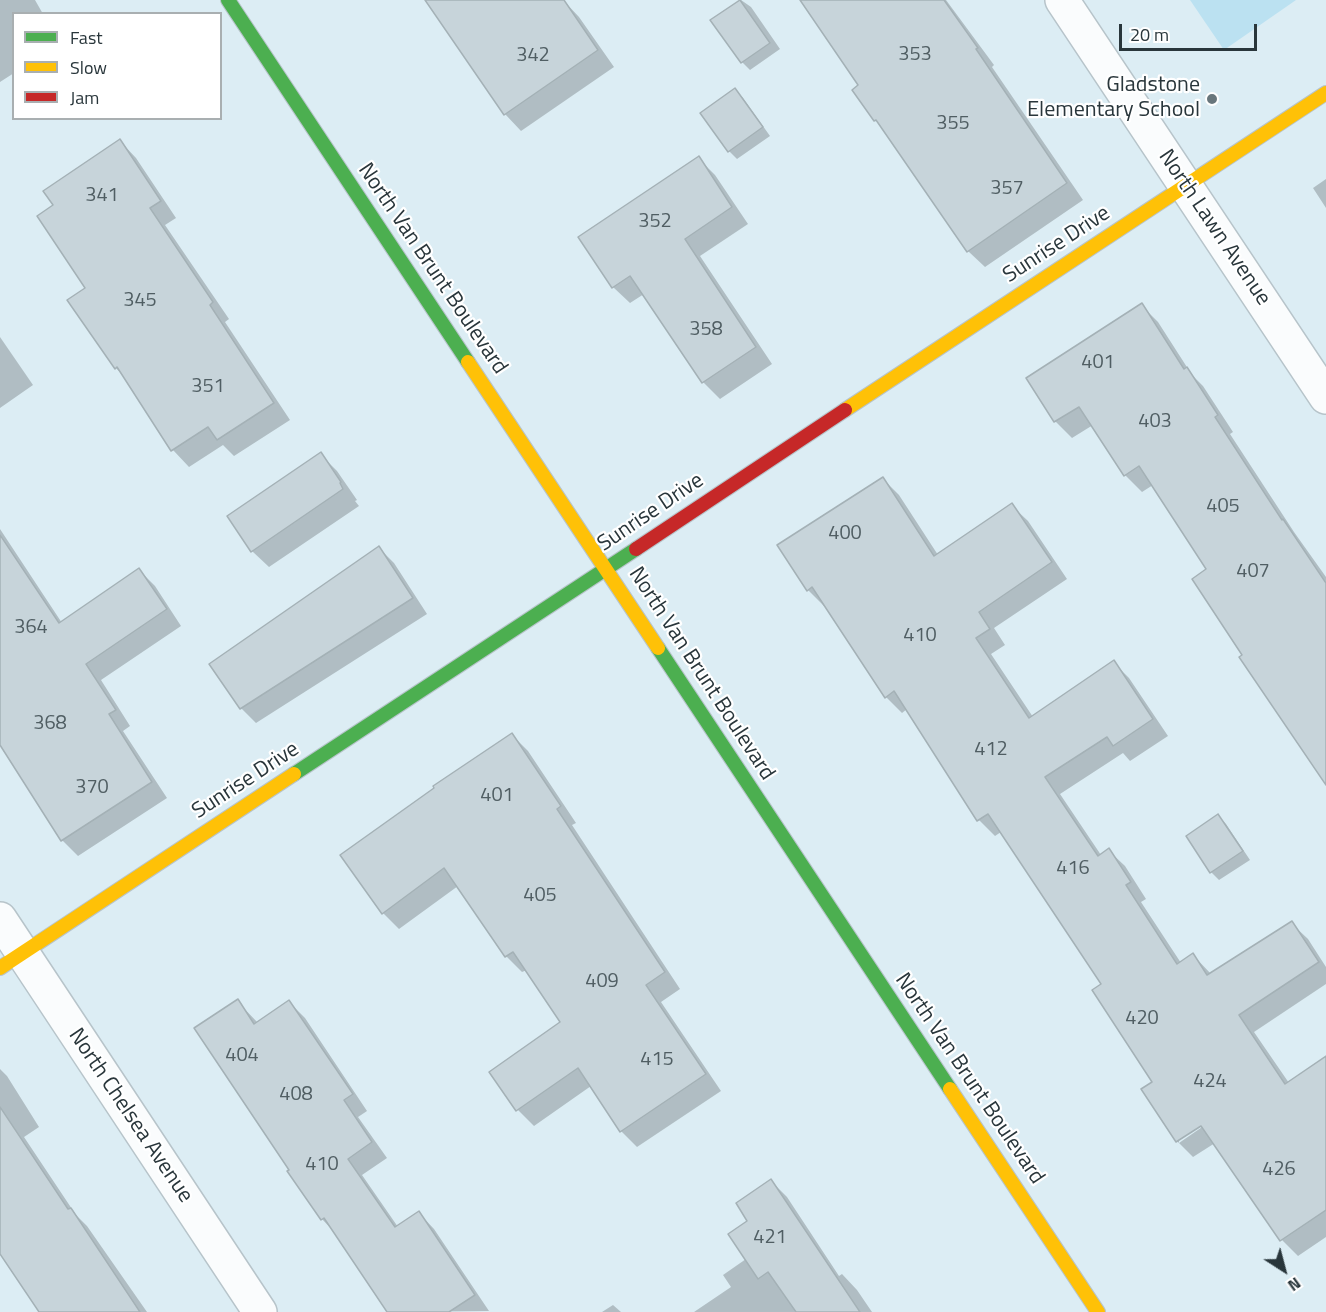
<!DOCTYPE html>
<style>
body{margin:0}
#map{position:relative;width:1326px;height:1312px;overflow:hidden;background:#dcedf4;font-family:"Titillium Web",sans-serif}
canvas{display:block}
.legend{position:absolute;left:12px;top:12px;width:210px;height:108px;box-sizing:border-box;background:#fff;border:2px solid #a9afb1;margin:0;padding:8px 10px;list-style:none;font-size:18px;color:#29363b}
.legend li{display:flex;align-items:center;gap:12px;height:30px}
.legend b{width:30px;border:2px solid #a9afb1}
.north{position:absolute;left:1254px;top:1240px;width:60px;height:60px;-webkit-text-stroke:4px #fff;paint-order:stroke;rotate:144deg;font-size:16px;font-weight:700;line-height:24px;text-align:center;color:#29363b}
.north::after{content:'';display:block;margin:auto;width:21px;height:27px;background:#29363b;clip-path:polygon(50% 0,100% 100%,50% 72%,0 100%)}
.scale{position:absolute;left:1119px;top:24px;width:138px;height:27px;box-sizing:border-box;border:3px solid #29363b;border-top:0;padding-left:8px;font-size:18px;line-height:21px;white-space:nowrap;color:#29363b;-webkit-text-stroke:4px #fff;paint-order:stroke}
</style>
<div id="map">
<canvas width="1326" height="1312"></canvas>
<ul class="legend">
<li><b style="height:8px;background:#4caf50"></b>Fast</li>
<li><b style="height:8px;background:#ffc107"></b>Slow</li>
<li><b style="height:8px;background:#c62828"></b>Jam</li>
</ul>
<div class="north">N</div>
<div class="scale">20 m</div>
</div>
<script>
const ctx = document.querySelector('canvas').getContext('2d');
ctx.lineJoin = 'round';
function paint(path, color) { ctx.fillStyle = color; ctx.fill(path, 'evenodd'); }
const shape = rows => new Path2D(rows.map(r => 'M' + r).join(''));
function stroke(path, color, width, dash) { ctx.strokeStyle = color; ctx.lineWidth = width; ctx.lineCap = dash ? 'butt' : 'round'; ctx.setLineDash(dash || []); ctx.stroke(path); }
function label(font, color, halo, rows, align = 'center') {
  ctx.font = font + ' "Titillium Web",sans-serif'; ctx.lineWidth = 4.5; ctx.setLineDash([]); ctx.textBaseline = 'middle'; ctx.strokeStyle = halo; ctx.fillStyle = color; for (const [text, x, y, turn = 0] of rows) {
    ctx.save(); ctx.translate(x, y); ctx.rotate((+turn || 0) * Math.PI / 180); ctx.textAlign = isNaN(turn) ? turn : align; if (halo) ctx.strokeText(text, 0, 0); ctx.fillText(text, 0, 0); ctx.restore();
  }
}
const green = shape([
 [1190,0,1296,0,1224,50]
]);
const shadow = shape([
 [0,0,35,0,43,14,14,14,14,73,0,82],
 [425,0,563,0,579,17,614,67,521,131,505,114],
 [741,0,751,7,780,49,750,70,742,62,712,20],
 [828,0,946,0,994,65,992,67,1083,200,985,267,968,251,882,126,876,120,860,86],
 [735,90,743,98,770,136,737,159,729,151],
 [120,141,136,158,176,218,165,225,229,319,225,322,290,420,234,456,223,445,189,467,173,450,126,379,116,368,55,206],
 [698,158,715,175,748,224,700,256,772,364,720,399,703,382,644,294,630,303,613,287],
 [1326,179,1326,208,1313,188],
 [1141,305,1158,322,1192,375,1203,386,1233,432,1230,434,1294,532,1326,577,1326,783,1244,656,1208,570,1153,485,1142,492,1125,475,1093,425,1072,438,1056,422,1028,378],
 [0,337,33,385,0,408],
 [320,454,337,471,357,500,355,501,359,506,269,567,252,551],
 [883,479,899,495,938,555,1011,505,1028,521,1067,579,994,628,1005,645,991,654,1033,717,1113,662,1129,678,1168,736,1130,761,1123,753,1060,794,1101,855,1108,850,1125,866,1146,899,1141,902,1181,963,1193,955,1211,974,1291,923,1308,939,1326,967,1326,984,1254,1032,1289,1083,1326,1058,1326,1237,1298,1256,1282,1240,1215,1143,1193,1157,1177,1141,1143,1090,1154,1082,1103,985,1001,832,995,836,979,820,907,709,902,713,886,697,826,605,824,606,808,590],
 [1207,1120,1208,1123,1179,1143,1179,1139],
 [0,529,62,623,139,570,155,586,181,626,101,680,130,726,123,731,167,798,78,856,62,840,0,742],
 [379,548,394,563,427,614,256,723,241,708],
 [512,735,528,751,576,823,572,825,680,989,661,1002,721,1091,637,1147,621,1131,591,1086,534,1126,518,1110,491,1072,562,1022,527,970,522,972,506,956,458,886,399,929,383,913],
 [1218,816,1226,824,1250,860,1219,880,1211,872],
 [237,1001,258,1023,289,1002,305,1018,367,1111,358,1117,387,1158,362,1175,398,1227,419,1213,434,1229,489,1311,388,1312,335,1233,322,1219,291,1170],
 [0,1069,7,1076,39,1127,24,1137,76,1215,87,1226,147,1312,59,1312,0,1251],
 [771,1181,787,1197,839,1276,842,1274,857,1290,872,1312,694,1312,731,1287,723,1275,746,1259,749,1221],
 [613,1305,621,1312,602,1312]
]);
const building = shape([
 [425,0,564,0,598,50,504,115,425,0],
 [740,0,770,43,741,63,710,20,740,0],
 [800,0,944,0,978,48,976,49,1067,183,967,252,876,120,874,121,852,90,858,85,800,0],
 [735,88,763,127,728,152,700,113,735,88],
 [120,139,161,201,150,208,213,302,210,305,274,403,217,440,208,427,171,451,117,367,115,369,67,300,85,288,37,216,53,205,43,191,120,139],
 [699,156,732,207,685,239,756,347,702,383,630,276,612,288,578,237,699,156],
 [1142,303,1184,369,1187,367,1218,415,1215,417,1282,520,1283,519,1326,583,1326,785,1239,657,1242,655,1192,579,1206,569,1139,466,1124,476,1079,407,1054,422,1026,378,1142,303],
 [321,452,341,482,340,483,343,489,251,552,227,516,321,452],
 [883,477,934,556,1012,503,1052,562,979,612,990,629,976,638,1029,718,1114,660,1153,719,1113,746,1107,737,1045,777,1098,856,1109,848,1131,882,1126,885,1177,964,1193,953,1207,975,1292,921,1319,962,1239,1015,1285,1084,1326,1056,1326,1210,1280,1241,1201,1126,1176,1142,1141,1089,1152,1082,1092,990,1101,984,988,814,977,821,894,691,885,698,812,587,807,591,777,545,883,477],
 [0,535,59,623,139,568,167,609,86,664,116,710,109,714,152,782,61,841,0,745,0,535],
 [379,546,413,598,240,709,209,664,379,546],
 [512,733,561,806,557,809,665,972,646,985,706,1074,620,1132,578,1068,516,1111,489,1072,560,1022,513,952,505,957,444,868,382,914,340,855,434,788,433,786,512,733],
 [1218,814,1243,851,1210,873,1186,836,1218,814],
 [238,999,254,1024,289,1000,353,1094,344,1100,372,1142,348,1159,395,1227,419,1211,475,1295,449,1312,387,1312,324,1218,321,1220,287,1171,289,1170,194,1028,238,999],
 [0,1107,68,1209,71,1208,140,1312,39,1312,0,1254,0,1107],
 [771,1179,860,1312,796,1312,768,1272,758,1279,728,1234,747,1221,736,1203,771,1179]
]);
const street = shape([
 [1062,0,1326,397],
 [0,919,260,1312]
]);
const fast = shape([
 [228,0,468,362],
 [658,648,950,1089],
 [294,774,636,549]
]);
const slow = shape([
 [468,362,658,648],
 [845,410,1326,93],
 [0,968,294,774],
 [950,1089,1098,1312]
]);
const jam = shape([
 [636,549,845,410]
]);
const markers = [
 [1212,99,6,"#68767c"]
];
const numberNames = [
 ["353",915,55],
 ["342",533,56],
 ["355",953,124],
 ["357",1007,189],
 ["341",102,196],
 ["352",655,222],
 ["345",140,301],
 ["358",706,330],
 ["401",1098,363],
 ["351",208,387],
 ["403",1155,422],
 ["405",1223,507],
 ["400",845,534],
 ["407",1253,572],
 ["364",31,628],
 ["410",920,636],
 ["368",50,724],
 ["412",991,750],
 ["370",92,788],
 ["401",497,796],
 ["416",1073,869],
 ["405",540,896],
 ["409",602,982],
 ["420",1142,1019],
 ["404",242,1056],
 ["415",657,1060],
 ["424",1210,1082],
 ["408",296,1095],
 ["410",322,1165],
 ["426",1279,1170],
 ["421",770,1238]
];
const poiNames = [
 ["Gladstone",1200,86],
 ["Elementary School",1200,111]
];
const streetNames = [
 ["North Lawn Avenue",1214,228,56],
 ["Sunrise Drive",1057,245,-33],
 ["North Van Brunt Boulevard",432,269,56],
 ["Sunrise Drive",651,513,-34],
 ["North Van Brunt Boulevard",701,674,57],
 ["Sunrise Drive",246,781,-33],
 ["North Van Brunt Boulevard",969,1079,56],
 ["North Chelsea Avenue",130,1116,56]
];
paint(green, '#bbe1f1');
paint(shadow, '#0003');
paint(building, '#c7d4da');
stroke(building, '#a4b1b6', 1.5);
stroke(street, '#b7c4ca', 36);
stroke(fast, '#b7c4ca', 16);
stroke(slow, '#b7c4ca', 16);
stroke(jam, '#b7c4ca', 16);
stroke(street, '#fafcfd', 33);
stroke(fast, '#4caf50', 14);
stroke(slow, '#ffc107', 14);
stroke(jam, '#c62828', 14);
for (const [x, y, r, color] of markers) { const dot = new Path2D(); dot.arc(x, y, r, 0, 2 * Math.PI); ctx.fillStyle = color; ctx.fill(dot); stroke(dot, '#fff', 2); }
label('20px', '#505e63', null, numberNames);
label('22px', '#29363b', '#fff', poiNames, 'right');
label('22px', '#29363b', '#fff', streetNames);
</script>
